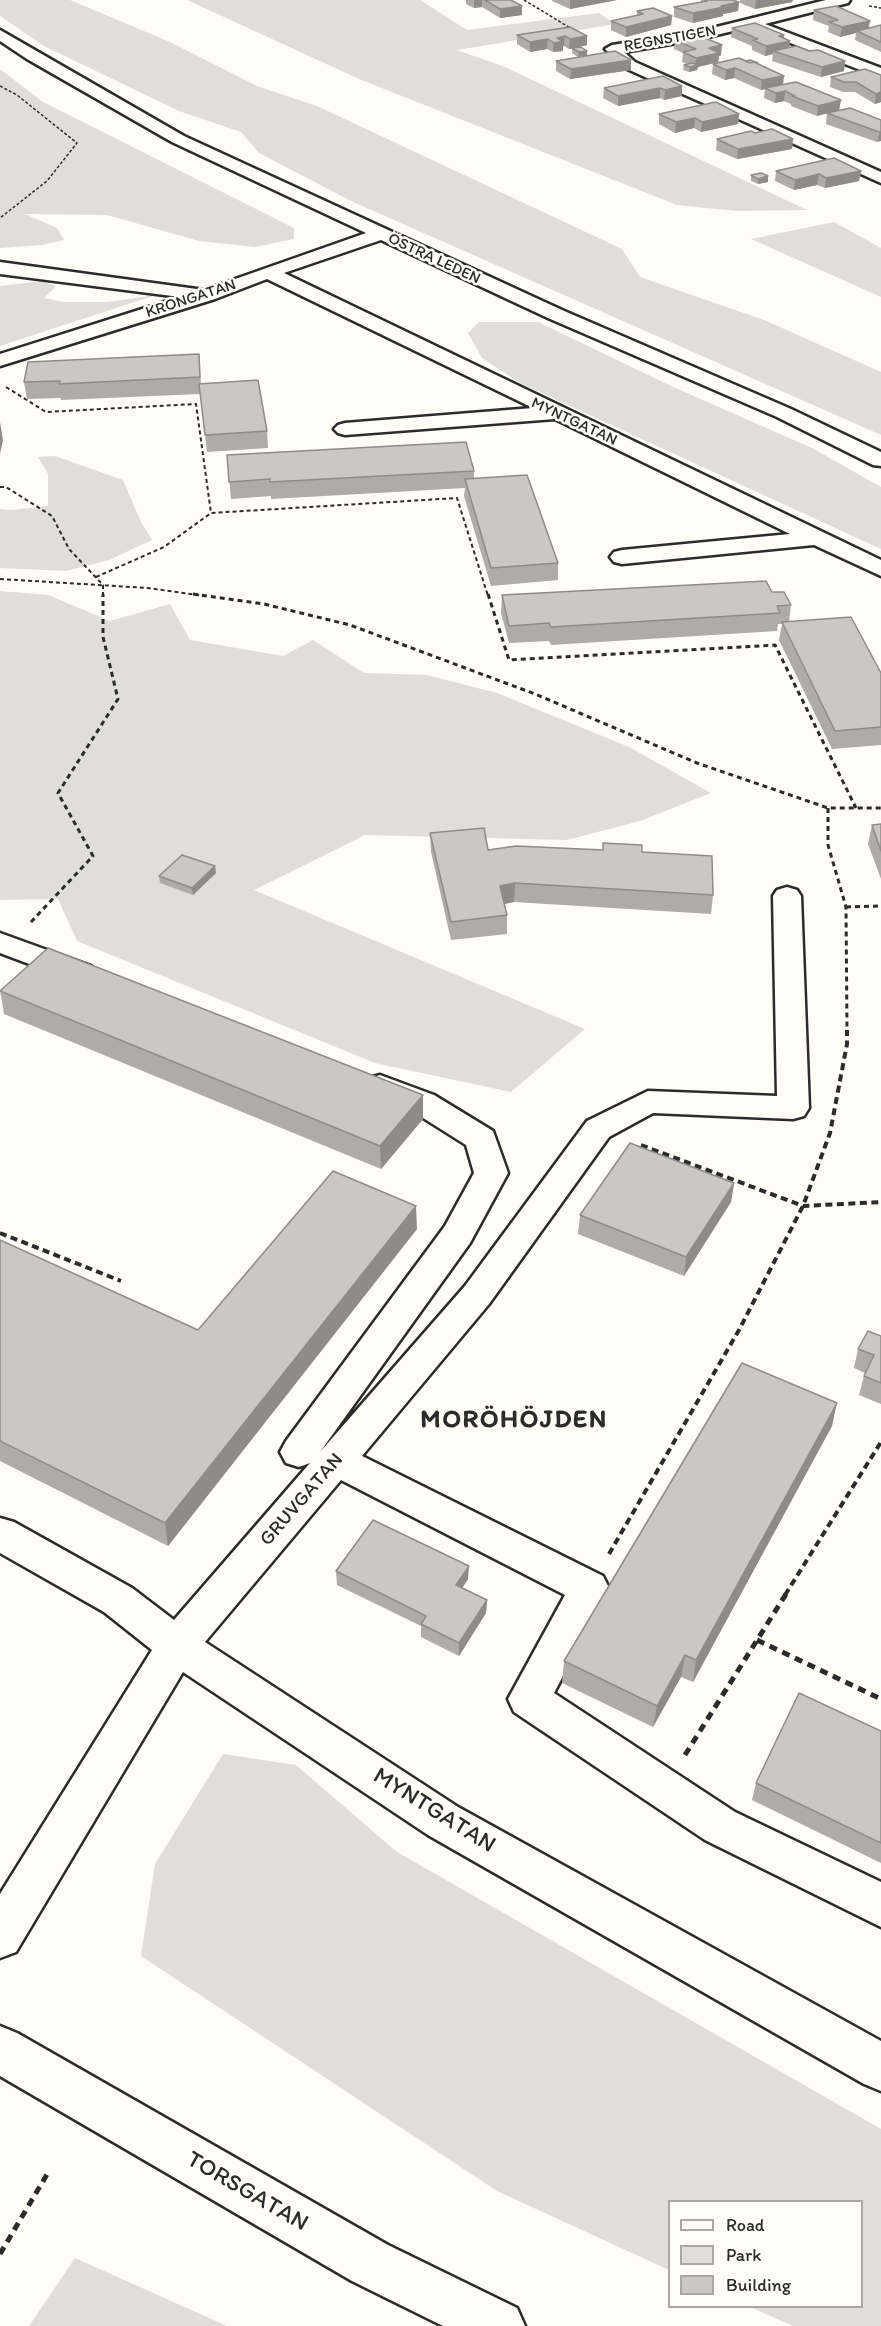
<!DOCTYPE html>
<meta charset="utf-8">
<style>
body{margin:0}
#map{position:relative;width:881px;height:2326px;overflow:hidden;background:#fdfcf7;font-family:Itim,sans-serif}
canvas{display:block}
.legend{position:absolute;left:668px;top:2200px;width:195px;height:108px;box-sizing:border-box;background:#fdfcf7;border:2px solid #a9a8a5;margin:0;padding:8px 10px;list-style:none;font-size:18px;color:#2b2b2b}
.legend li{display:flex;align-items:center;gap:12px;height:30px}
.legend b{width:30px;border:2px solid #a9a8a5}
</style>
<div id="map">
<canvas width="881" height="2326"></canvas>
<ul class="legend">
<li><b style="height:8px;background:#fdfcf7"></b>Road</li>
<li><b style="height:16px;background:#dfdeda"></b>Park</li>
<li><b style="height:16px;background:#c9c8c4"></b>Building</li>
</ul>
</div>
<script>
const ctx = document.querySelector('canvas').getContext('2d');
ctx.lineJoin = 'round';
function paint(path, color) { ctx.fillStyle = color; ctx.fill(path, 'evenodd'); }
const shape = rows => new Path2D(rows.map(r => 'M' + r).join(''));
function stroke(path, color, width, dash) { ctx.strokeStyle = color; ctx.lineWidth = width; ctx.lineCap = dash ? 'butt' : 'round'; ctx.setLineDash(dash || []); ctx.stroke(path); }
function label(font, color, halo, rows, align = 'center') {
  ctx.font = font + ' Itim,sans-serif'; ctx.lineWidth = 5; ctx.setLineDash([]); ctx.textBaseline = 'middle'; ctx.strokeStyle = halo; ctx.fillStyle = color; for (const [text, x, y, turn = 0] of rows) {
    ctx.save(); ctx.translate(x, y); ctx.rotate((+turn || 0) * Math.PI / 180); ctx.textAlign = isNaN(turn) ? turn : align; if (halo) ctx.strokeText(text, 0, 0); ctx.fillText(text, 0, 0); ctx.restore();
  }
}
const green = shape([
 [0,0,70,0,170,42,257,86,317,106,622,249,640,277,764,320,881,372,881,435,351,201,259,153,241,132,179,111,44,46,0,16],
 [187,0,420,0,467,30,599,13,615,24,457,50,505,67,807,210,737,211,677,205,359,79],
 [0,69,43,102,294,228,294,239,255,247,199,241,107,215,25,214,57,228,64,240,42,245,0,248],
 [834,222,881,248,881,297,751,239],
 [42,281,56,286,44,298,64,302,108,302,156,295,0,346,0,286],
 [479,322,538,322,671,386,812,448,881,487,881,549,520,383,482,358,468,333],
 [55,456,123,480,141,522,152,540,109,560,66,571,0,568,0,509,12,510,48,506,48,474,38,457],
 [0,591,48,595,110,621,170,604,190,640,283,656,313,640,364,673,427,675,497,693,629,747,711,793,640,821,567,840,365,835,254,890,585,1029,511,1092,375,1063,77,941,58,899,0,900],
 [223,1754,296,1765,397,1852,881,2129,881,2326,793,2326,750,2307,862,2306,862,2202,670,2202,669,2270,497,2191,141,1956,155,1864],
 [75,2258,227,2326,29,2326]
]);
const pathFar4 = shape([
 [524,0,572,29],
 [869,6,881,8],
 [0,86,17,95,77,143,47,181,0,218]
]);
const pathFar3 = shape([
 [6,387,46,412,196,404,211,513,457,498,488,596],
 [0,487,6,487,52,516,69,549,103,585,103,596],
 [96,577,164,547,211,513],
 [0,579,148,588,204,596]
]);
const pathFar2 = shape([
 [193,594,264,604,350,625,535,694,697,763,828,808,881,808],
 [488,594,509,660,775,645,856,808],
 [828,808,828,845,846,907,847,1031],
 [846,907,881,906],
 [31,922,93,856,58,793,118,699,103,637,103,594]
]);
const pathFar1 = shape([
 [641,1145,803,1206,881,1202],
 [0,1233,121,1281],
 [609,1554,739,1330,803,1206,830,1133,847,1044,847,1030],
 [785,1595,881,1442]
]);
const path = shape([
 [757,1640,881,1699],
 [685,1755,786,1594],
 [0,2254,49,2171]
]);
const minor = shape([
 [826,0,850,0,848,3,765,24,881,68,881,78,749,27,700,39,624,52,635,62,881,172,881,183,625,68,605,49,612,45,700,31,826,0],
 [0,30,184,136,562,310,791,409,881,452,881,466,873,465,777,417,548,318,381,240,284,273,881,560,881,576,814,545,622,564,614,562,610,557,614,552,622,550,790,534,555,419,345,435,338,433,334,429,338,425,345,423,533,408,267,279,215,299,0,366,0,354,180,297,0,274,0,262,204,290,366,233,172,142,27,59,0,41,0,30],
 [787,887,797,890,801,896,809,1108,804,1116,793,1119,653,1113,609,1137,489,1304,362,1456,603,1576,609,1588,554,1693,735,1812,881,1882,881,1927,705,1840,514,1712,508,1699,565,1595,341,1480,205,1642,458,1807,881,2041,881,2091,864,2084,428,1835,183,1672,16,1952,0,1958,0,1894,152,1650,104,1612,0,1553,0,1518,14,1522,132,1588,174,1620,310,1463,299,1467,286,1463,280,1452,286,1441,445,1226,474,1173,466,1145,412,1111,369,1094,364,1086,369,1078,380,1075,434,1095,493,1131,508,1173,470,1243,320,1452,465,1286,587,1121,648,1091,777,1096,773,896,777,890,787,887],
 [0,933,91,966,95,973,91,980,80,983,0,953,0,933]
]);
const major = shape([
 [0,2026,17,2033,388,2245,517,2308,525,2326,443,2326,352,2281,0,2076,0,2026]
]);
const wall = shape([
 [466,0,511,0,522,15,500,18,482,7,474,8,466,4],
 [552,0,617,0,570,9,552,1],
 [701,0,732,0,739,2,738,11,723,14,723,16,693,23,674,17,674,7,701,2],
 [740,0,793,0,792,2,755,9,740,3],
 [814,10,869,28,881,25,881,52,855,40,856,33,840,37,828,32,829,26,813,20],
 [637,11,672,16,671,25,626,37,611,30,611,21,637,15],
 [570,27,587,45,569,49,564,46,563,46,563,51,553,52,547,49,530,52,517,44,517,35],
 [732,28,783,38,790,41,789,48,809,51,845,61,844,71,821,77,772,61,773,54,765,56,752,50,752,46,731,37],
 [675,40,721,55,719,56,718,62,698,67,697,70,689,72,683,70,684,65,687,64,682,62,683,53,674,49],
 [572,48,587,51,587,56,578,57,572,53],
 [556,61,631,70,570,79,556,71],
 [745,61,758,64,783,85,841,100,839,110,817,116,791,106,791,104,784,101,775,103,764,98,765,89,761,90,734,78,725,80,712,74,713,64],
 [881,75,881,102,875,104,855,92,843,92,830,87,831,77],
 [682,86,682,96,664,100,660,98,618,106,603,98,604,88],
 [827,113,881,120,877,142,826,124],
 [659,114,739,114,738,124,701,132,694,128,675,133,659,124],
 [755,133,793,139,792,149,737,159,716,150,717,139],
 [776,171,861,171,859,181,825,188,817,185,794,190,775,181],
 [751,175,768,176,768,182,758,184,751,181],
 [199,354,201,384,267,431,268,448,207,452,200,394,61,400,61,398,27,399,24,382],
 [227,455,474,471,474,479,558,563,558,580,491,586,464,496,465,488,271,499,271,496,231,499],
 [772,592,791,605,789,622,881,673,881,745,832,749,779,640,782,624,778,624,777,631,551,645,549,641,509,643,501,613,502,595],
 [881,824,881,879,868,844,872,825],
 [430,833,488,850,642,852,713,895,711,914,514,902,504,904,507,915,507,934,451,940,431,852],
 [216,873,193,895,160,883,159,876],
 [0,990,423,1119,381,1169,4,1014],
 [734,1183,731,1202,684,1276,578,1234,580,1215],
 [417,1229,168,1546,0,1461,0,1240,198,1330],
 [881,1336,881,1404,859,1395,864,1376,865,1373,854,1368,858,1349],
 [832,1426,693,1682,681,1677,653,1727,562,1683,564,1661],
 [336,1571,468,1579,462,1588,487,1600,486,1613,459,1656,421,1637,421,1626,337,1585],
 [881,1731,881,1863,752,1800,756,1783]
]);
const shadedWall = shape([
 [474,0,482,0,482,7,474,8],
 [570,0,617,0,570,9],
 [756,0,793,0,792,2,755,9],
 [739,2,738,11,723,14,723,16,693,23,693,13],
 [522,6,522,15,500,18,500,9],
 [672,16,671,25,626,37,626,27],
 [870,21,868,31,857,31,856,33,840,37,842,27],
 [784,35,783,42,790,41,789,50,773,51,773,54,765,56,766,46,779,36],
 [565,36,564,46,563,46,563,51,553,52,554,43,557,38],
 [587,36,587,45,569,49,570,39],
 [548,39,547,49,530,52,530,42],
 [722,45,721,55,719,56,718,62,698,67,697,70,689,72,690,67,695,66,696,58,709,48],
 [587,51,587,56,578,57,579,52],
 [631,60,631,70,570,79,571,69],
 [845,61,844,71,821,77,822,67],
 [735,68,734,78,725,80,726,70],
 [784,76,783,85,761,90,762,80],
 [682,86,682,96,664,100,665,90],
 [660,88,660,98,618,106,618,96],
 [785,91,784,101,775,103,776,93],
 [881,92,881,102,875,104,876,94],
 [841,100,839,110,817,116,818,106],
 [739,114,738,124,701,132,702,122],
 [695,118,694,128,675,133,676,122],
 [879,132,881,132,881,141,877,142],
 [793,139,792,149,737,159,738,149],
 [861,171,859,181,825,188,826,178],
 [819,174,817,185,794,190,795,180],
 [768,176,768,182,758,184,758,179],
 [0,422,3,440,0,454],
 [215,866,216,873,193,895,192,888],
 [515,883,514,902,499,905,500,886],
 [423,1095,423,1119,381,1169,380,1146],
 [734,1183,731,1202,684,1276,686,1257],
 [416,1206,417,1229,168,1546,165,1523],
 [837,1403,832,1426,693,1682,696,1660],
 [469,1566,468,1579,456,1598,456,1585],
 [487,1600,486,1613,459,1656,459,1643],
 [685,1655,681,1677,653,1727,657,1706]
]);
const building = shape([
 [485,0,511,0,522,6,500,9,485,0],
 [705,0,732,0,739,2,721,6,724,7,693,13,674,7,707,1,705,0],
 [836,6,870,21,842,27,829,22,838,20,814,10,836,6],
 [653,8,672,16,626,27,611,21,643,14,637,11,653,8],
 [755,23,784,35,779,36,790,41,766,46,753,40,758,39,732,28,755,23],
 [881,25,881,42,857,31,881,25],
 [570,27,587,36,570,39,565,36,557,38,563,41,554,43,548,39,530,42,517,35,570,27],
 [698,35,722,45,709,48,719,53,696,58,683,52,696,49,675,40,698,35],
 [796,46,809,51,818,50,845,61,822,67,773,51,796,46],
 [581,47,587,51,579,52,572,48,581,47],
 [615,51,631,60,571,69,556,61,615,51],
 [739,58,750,63,754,62,784,76,762,80,735,68,726,70,713,64,739,58],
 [750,60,758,63,754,62,750,63,745,61,750,60],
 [692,63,698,65,690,67,684,65,692,63],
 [865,69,881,75,881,92,876,94,856,82,844,82,831,77,865,69],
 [663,76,682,86,665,90,660,88,618,96,604,88,663,76],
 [796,82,841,100,818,106,792,96,795,96,785,91,776,93,765,88,796,82],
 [716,102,739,114,702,122,695,118,676,122,659,114,716,102],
 [850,108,881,120,881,132,879,132,827,113,850,108],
 [772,129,793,139,738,149,717,139,751,131,755,133,772,129],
 [834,158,861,171,826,178,819,174,795,180,776,171,834,158],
 [761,173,768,176,758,179,751,175,761,173],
 [199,354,200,377,59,384,60,381,24,382,28,362,199,354],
 [258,380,267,431,205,435,199,384,258,380],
 [466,442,474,471,270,482,270,479,229,482,227,455,466,442],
 [527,475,558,563,491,568,465,479,527,475],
 [766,581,772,592,784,592,791,605,777,606,780,613,551,627,549,623,509,626,502,595,766,581],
 [851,617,881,673,881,727,835,731,782,622,851,617],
 [881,824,881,851,872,825,881,824],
 [484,828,488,850,516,846,603,850,603,843,642,845,642,852,712,856,713,895,515,883,500,886,507,915,451,922,430,833,484,828],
 [182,855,215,866,192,888,159,876,182,855],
 [48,948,423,1095,380,1146,0,991,48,948],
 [630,1143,734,1183,686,1257,580,1215,630,1143],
 [333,1171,416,1206,165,1523,0,1441,0,1240,198,1330,333,1171],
 [868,1331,881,1336,881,1383,864,1376,874,1355,858,1349,868,1331],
 [742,1363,837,1403,696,1660,685,1655,657,1706,564,1661,742,1363],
 [373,1520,469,1566,456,1585,487,1600,459,1643,421,1624,426,1616,336,1571,373,1520],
 [799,1693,881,1731,881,1843,756,1783,799,1693]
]);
const farStreetnames = [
 ["REGNSTIGEN",670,39,-10],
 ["ÖSTRA LEDEN",434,259,25],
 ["KRONGATAN",191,299,-18],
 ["MYNTGATAN",574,422,25]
];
const streetNames = [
 ["GRUVGATAN",302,1500,-49]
];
const nearStreetnames = [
 ["MYNTGATAN",434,1811,32],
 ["TORSGATAN",247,2192,30]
];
const districtNames = [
 ["MORÖHÖJDEN",514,1420]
];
paint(green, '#dfdeda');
stroke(minor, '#2b2b2b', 5);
stroke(major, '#2b2b2b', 5);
stroke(pathFar4, '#2b2b2b', 1.5, [3, 2]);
stroke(pathFar3, '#2b2b2b', 2, [4, 3]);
stroke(pathFar2, '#2b2b2b', 3, [5, 4]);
stroke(pathFar1, '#2b2b2b', 4, [7, 4.5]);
stroke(path, '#2b2b2b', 5, [8, 6]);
paint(minor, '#fdfcf7');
paint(major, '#fdfcf7');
paint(wall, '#adaca9');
paint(shadedWall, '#8d8c89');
paint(building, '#c9c8c4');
stroke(building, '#8d8c89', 1.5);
label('16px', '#2b2b2b', '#fdfcf7', farStreetnames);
label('20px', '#2b2b2b', '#fdfcf7', streetNames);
label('24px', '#2b2b2b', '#fdfcf7', nearStreetnames);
ctx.letterSpacing = '1.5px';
label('bold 26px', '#2b2b2b', '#fdfcf7', districtNames);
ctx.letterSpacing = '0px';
</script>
